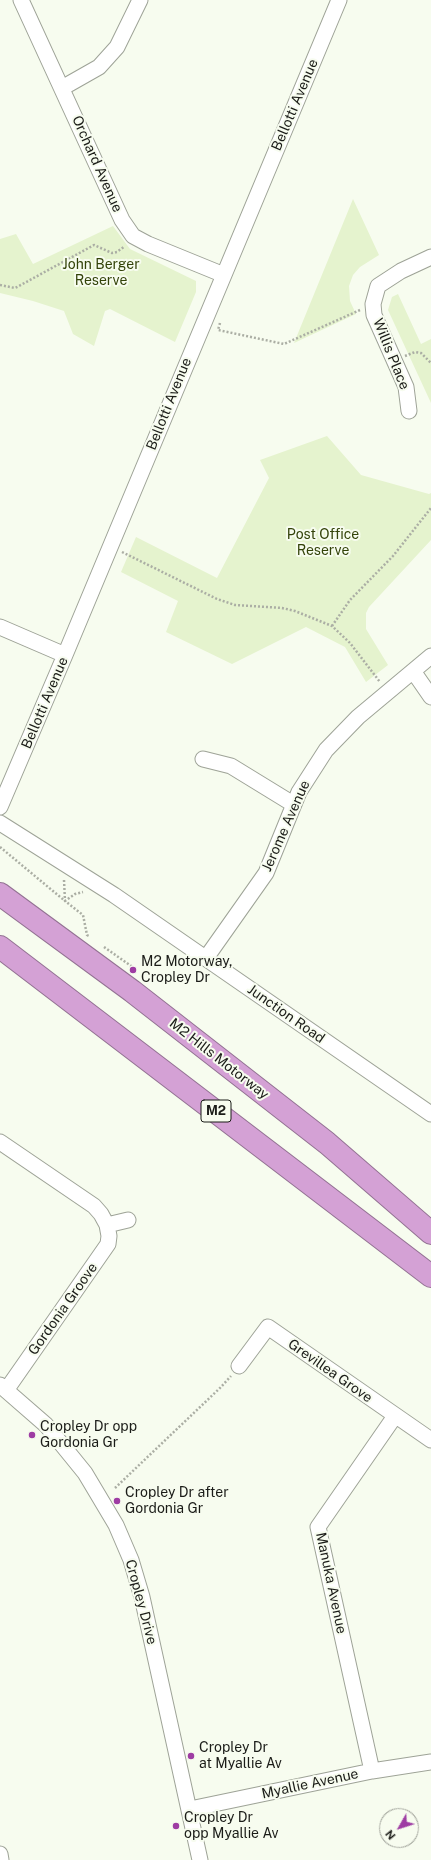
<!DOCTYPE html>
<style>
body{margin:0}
#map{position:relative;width:431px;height:1860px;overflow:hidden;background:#f7fcef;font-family:"Public Sans",sans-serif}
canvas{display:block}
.north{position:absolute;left:379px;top:1808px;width:40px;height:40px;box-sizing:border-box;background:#f7fcef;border:1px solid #9fa299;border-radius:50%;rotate:231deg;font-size:11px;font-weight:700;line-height:16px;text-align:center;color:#1b1c18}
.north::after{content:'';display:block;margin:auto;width:14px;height:18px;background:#9e3ca3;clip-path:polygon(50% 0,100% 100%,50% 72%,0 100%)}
</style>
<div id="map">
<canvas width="431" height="1860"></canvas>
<div class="north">N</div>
</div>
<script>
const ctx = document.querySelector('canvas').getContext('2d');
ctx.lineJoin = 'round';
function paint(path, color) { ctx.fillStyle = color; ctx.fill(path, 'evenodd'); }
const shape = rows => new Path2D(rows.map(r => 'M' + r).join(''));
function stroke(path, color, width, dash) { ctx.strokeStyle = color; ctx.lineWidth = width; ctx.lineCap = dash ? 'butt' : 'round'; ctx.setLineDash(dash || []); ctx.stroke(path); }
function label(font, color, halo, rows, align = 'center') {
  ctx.font = font + ' "Public Sans",sans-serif'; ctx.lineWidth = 4; ctx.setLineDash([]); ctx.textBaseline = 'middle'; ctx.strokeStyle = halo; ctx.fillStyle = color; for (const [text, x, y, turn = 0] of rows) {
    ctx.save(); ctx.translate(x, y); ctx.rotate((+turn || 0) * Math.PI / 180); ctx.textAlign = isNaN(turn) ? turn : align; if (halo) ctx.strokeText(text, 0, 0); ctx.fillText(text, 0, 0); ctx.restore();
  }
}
const green = shape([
 [353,199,379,255,360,267,353,275,349,286,350,301,356,314,294,343],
 [113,226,130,249,196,281,196,292,175,342,110,309,105,311,94,346,73,334,64,311,33,301,0,293,0,239,16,234,33,264],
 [398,294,421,344,431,339,431,403,388,310,392,297],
 [327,436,361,475,429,494,431,493,431,540,369,607,366,613,366,629,388,665,366,682,345,647,306,627,232,664,166,632,178,601,121,572,136,537,217,578,269,478,260,460]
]);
const path = shape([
 [0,285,15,288,19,286,94,245,112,253,117,252,125,246],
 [220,323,218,330,284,344,360,310],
 [405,356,415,352,421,353,431,363],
 [122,552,217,599,235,605,282,608,295,611,332,626,350,643,380,682],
 [332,626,350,600,393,556,431,508],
 [0,847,65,901,75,894,83,892],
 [64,880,65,901,83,915,87,935,89,936],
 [104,947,134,968,133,971],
 [115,1488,220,1388,231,1376]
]);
const minor = shape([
 [21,0,122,220,133,236,148,244,224,275],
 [62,88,99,67,117,47,140,0],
 [409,411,406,387,374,315,373,304,378,286,401,271,431,257],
 [0,627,65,655],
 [413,671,431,697],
 [203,759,231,766,293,804],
 [0,807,65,655,339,0],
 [0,823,114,895,431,1114],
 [206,958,266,873,299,792,326,750,358,717,431,656],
 [0,1142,94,1206,101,1214,107,1225,109,1236,108,1244,7,1389],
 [107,1225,128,1220],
 [239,1366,268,1327,431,1440],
 [0,1385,46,1425,85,1473,116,1525,131,1560,142,1597,200,1860],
 [372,1771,318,1527,395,1416],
 [190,1809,372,1771,431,1762],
 [0,1854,1,1860]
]);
const highway = shape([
 [0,894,132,991,327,1143,431,1233],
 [0,947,431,1276]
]);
const markers = [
 [133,970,4,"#9e3ca3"],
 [32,1435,4,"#9e3ca3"],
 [117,1501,4,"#9e3ca3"],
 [191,1756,4,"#9e3ca3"],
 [176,1826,4,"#9e3ca3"]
];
const shields = [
 [216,1111,30]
];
const shieldNames = [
 ["M2",216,1111]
];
const streetNames = [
 ["Bellotti Avenue",295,105,-67],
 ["Orchard Avenue",97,164,66],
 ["Willis Place",391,354,68],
 ["Bellotti Avenue",169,404,-68],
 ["Bellotti Avenue",45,703,-67],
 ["Jerome Avenue",286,826,-66],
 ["Junction Road",286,1014,35],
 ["M2 Hills Motorway",219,1059,38],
 ["Gordonia Groove",63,1309,-55],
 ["Grevillea Grove",330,1371,35],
 ["Manuka Avenue",331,1583,78],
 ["Cropley Drive",141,1602,75],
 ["Myallie Avenue",310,1784,-12]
];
const parkNames = [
 ["John Berger",101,265],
 ["Reserve",101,281],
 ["Post Office",323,535],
 ["Reserve",323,551]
];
const poiNames = [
 ["M2 Motorway,",141,962],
 ["Cropley Dr",141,978],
 ["Cropley Dr opp",40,1427],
 ["Gordonia Gr",40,1443],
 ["Cropley Dr after",125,1493],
 ["Gordonia Gr",125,1509],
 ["Cropley Dr",199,1748],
 ["at Myallie Av",199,1764],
 ["Cropley Dr",184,1818],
 ["opp Myallie Av",184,1834]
];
paint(green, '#e5f3ce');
stroke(minor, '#9ea397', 17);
stroke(highway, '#937293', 24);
stroke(path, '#abaea4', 2.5, [2, 2]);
stroke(minor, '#fff', 15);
stroke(highway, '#d4a1d5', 22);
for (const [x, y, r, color] of markers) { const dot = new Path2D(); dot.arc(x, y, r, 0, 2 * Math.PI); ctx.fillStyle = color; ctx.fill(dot); stroke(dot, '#f7fcef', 1.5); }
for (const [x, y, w] of shields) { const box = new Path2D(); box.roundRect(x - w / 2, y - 11, w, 22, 3); ctx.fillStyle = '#f7fcef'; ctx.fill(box); stroke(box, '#1b1c18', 1); }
label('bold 13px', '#1b1c18', null, shieldNames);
label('14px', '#1b1c18', '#f7fcef', streetNames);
label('14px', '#334309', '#f7fcef', parkNames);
label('14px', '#1b1c18', '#f7fcef', poiNames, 'left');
</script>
